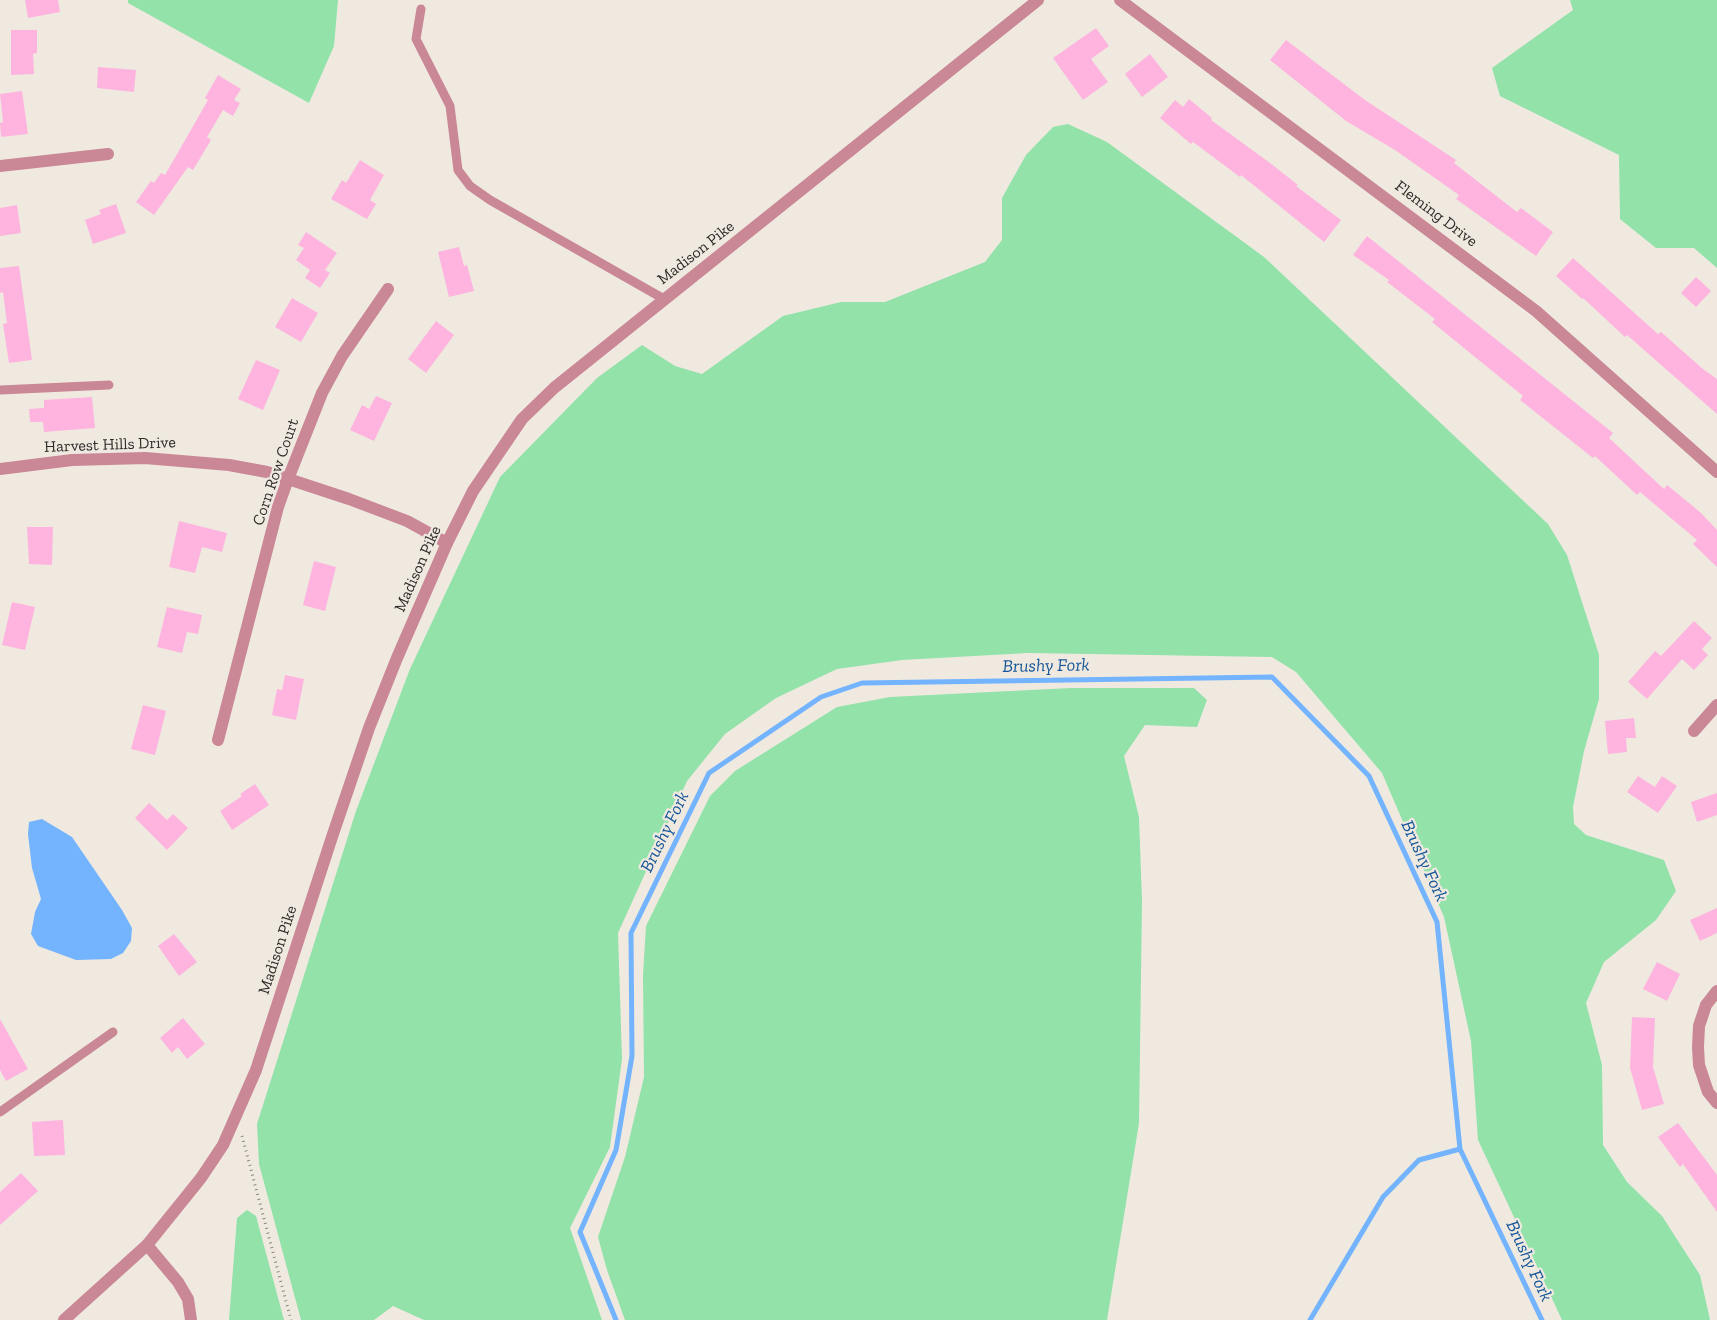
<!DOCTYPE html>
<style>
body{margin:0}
canvas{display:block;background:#efe9e0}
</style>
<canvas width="1717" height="1320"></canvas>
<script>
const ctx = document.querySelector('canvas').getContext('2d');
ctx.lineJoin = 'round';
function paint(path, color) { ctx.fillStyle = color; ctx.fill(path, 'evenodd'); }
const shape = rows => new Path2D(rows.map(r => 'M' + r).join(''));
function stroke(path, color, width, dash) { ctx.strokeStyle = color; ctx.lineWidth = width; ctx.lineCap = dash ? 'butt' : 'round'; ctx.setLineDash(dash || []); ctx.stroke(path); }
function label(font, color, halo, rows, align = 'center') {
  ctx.font = font + ' "Zilla Slab",serif'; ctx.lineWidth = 4.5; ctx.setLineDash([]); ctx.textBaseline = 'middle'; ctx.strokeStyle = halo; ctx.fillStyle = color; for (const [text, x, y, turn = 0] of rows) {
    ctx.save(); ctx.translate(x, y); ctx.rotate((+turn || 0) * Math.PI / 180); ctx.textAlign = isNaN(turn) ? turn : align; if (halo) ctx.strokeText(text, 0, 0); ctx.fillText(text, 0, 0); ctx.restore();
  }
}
const green = shape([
 [128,0,338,0,334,46,309,103,128,3],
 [1570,0,1717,0,1717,268,1694,248,1656,248,1620,219,1619,155,1500,96,1492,68,1573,10],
 [1068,124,1107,142,1264,257,1548,524,1567,555,1599,655,1599,699,1584,751,1573,807,1574,824,1586,835,1664,860,1676,891,1656,920,1604,962,1586,1003,1602,1065,1603,1145,1627,1182,1662,1216,1700,1275,1710,1320,1562,1320,1478,1140,1471,1041,1444,917,1382,773,1296,672,1272,657,1028,653,902,660,837,669,776,698,725,734,687,781,618,933,622,1059,610,1147,570,1228,602,1320,424,1320,393,1306,374,1320,301,1320,259,1164,257,1124,356,811,410,669,500,477,597,378,642,345,675,366,702,374,783,316,841,302,885,302,985,262,1002,240,1002,198,1026,155,1053,127],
 [1071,688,1194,688,1207,700,1197,727,1145,725,1124,756,1139,817,1142,901,1139,1123,1107,1320,625,1320,607,1270,598,1237,625,1157,644,1077,643,975,646,926,710,796,735,771,837,707,890,697],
 [247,1210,256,1216,284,1320,229,1320,237,1218]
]);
const water = shape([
 [42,819,72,837,122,910,132,928,131,941,123,953,111,959,76,960,38,946,31,934,35,912,41,899,32,868,28,834,29,822]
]);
const stream = shape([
 [616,1320,580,1232,616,1150,632,1056,631,933,709,773,821,697,862,683,1272,677,1369,776,1437,922,1460,1149,1542,1320],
 [1310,1320,1383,1197,1419,1160,1460,1149]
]);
const building = shape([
 [25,0,58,0,60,12,28,18],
 [1096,28,1109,46,1091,59,1108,82,1083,100,1053,58],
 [11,30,37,30,37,53,33,54,34,74,11,75],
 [1286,40,1365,100,1456,160,1454,163,1517,212,1521,208,1553,232,1536,256,1456,199,1459,195,1395,150,1346,121,1270,60],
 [1150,54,1168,77,1142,97,1125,74],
 [98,67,136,70,134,92,97,88],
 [218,75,241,89,234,100,240,103,233,116,223,110,207,137,211,140,193,170,188,167,154,215,136,202,151,181,154,183,161,173,165,175,208,100,205,98],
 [22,91,28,134,1,137,0,123,3,122,0,94],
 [1189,99,1212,118,1211,120,1270,163,1298,185,1296,186,1341,220,1324,242,1241,175,1240,177,1193,142,1191,144,1160,118,1175,100,1183,107],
 [360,160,384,175,370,200,376,204,367,219,331,199,342,180,346,183],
 [116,204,126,233,93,244,85,220,101,214,99,210],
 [17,205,21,233,0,236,0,208],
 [306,232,337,253,325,270,330,273,320,288,305,278,310,270,296,260,304,248,298,245],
 [1367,236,1613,433,1609,438,1664,489,1667,485,1700,512,1717,530,1717,567,1693,544,1697,540,1640,492,1637,495,1595,456,1593,458,1520,400,1523,396,1432,322,1435,319,1387,282,1389,280,1353,255],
 [459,247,464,266,467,265,474,291,449,297,438,252],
 [1573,258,1658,334,1661,332,1703,369,1717,379,1717,414,1627,335,1625,337,1583,298,1582,299,1556,276],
 [19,266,32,360,9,363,3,324,7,323,3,292,0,293,0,268],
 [1696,277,1711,291,1696,307,1681,293],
 [292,298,318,313,301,342,275,327],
 [436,321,454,335,426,373,408,359],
 [256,360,280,370,263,410,238,399],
 [376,396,392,403,374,441,350,430,362,405,369,409],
 [92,397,95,428,44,432,43,422,30,422,29,409,44,408,44,400],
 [179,521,227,533,222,552,202,547,195,573,169,567],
 [27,527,53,527,52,565,29,564],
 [314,561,336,567,325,611,303,605],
 [12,602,35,607,25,650,2,645],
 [167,607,202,615,198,634,187,632,182,653,157,647],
 [1694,621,1712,638,1702,649,1708,655,1694,670,1682,659,1647,699,1628,682,1655,651,1661,656],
 [285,675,304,679,296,720,272,715,277,689,282,690],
 [143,705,166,711,155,755,131,749],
 [1634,718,1636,738,1626,738,1627,752,1608,754,1605,721],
 [1638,776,1655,787,1662,776,1677,786,1658,813,1627,792],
 [255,784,269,805,232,830,220,811,242,796,240,794],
 [1717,793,1717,815,1697,822,1691,802],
 [149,803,167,820,173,814,188,828,167,850,135,818],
 [1717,908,1717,933,1700,941,1690,920],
 [174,934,197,962,179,976,158,946],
 [1657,962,1680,974,1667,1001,1643,989],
 [1632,1017,1655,1018,1653,1067,1664,1104,1642,1110,1630,1068],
 [183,1018,205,1044,187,1059,178,1047,172,1053,160,1038],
 [0,1019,28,1069,6,1081,0,1070],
 [63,1120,65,1155,34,1156,32,1122],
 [1678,1123,1717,1175,1717,1212,1683,1164,1680,1167,1658,1137],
 [21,1173,38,1191,0,1225,0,1192]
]);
const path = shape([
 [242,1136,291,1320]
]);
const service = shape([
 [421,9,416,39,450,106,458,170,470,186,490,200,664,299],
 [0,390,109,385],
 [0,1112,113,1032]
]);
const minor = shape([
 [1120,0,1536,311,1717,472],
 [0,166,108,154],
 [0,469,72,460,145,458,229,465,267,472,349,499,407,521,447,543],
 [1694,731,1717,705],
 [218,740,278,507,288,479,322,393,342,356,388,289],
 [1717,991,1706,1005,1699,1026,1698,1047,1699,1065,1708,1092,1717,1103],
 [147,1245,178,1282,188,1299,191,1320]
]);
const tertiary = shape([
 [64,1320,147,1245,201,1178,223,1145,256,1070,332,837,369,728,397,658,447,543,473,491,522,419,554,388,1038,0]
]);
const streetNames = [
 ["Fleming Drive",1436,214,37],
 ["Madison Pike",696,253,-38],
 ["Harvest Hills Drive",110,445,-2],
 ["Corn Row Court",276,472,-71],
 ["Madison Pike",418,569,-66],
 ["Madison Pike",278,950,-72]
];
const waterNames = [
 ["Brushy Fork",1046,666,-1],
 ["Brushy Fork",665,832,-64],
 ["Brushy Fork",1424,861,65],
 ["Brushy Fork",1529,1261,65]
];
paint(green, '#92e2a9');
paint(water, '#74b4fe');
stroke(stream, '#74b4fe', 5);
paint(building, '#feb4de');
stroke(path, '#898580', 3, [1, 4]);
stroke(service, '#ca8796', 9);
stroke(minor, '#ca8796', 12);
stroke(tertiary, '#ca8796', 12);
label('16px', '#2d2b28', '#efe9e0', streetNames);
label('italic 18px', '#155699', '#efe9e0', waterNames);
</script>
